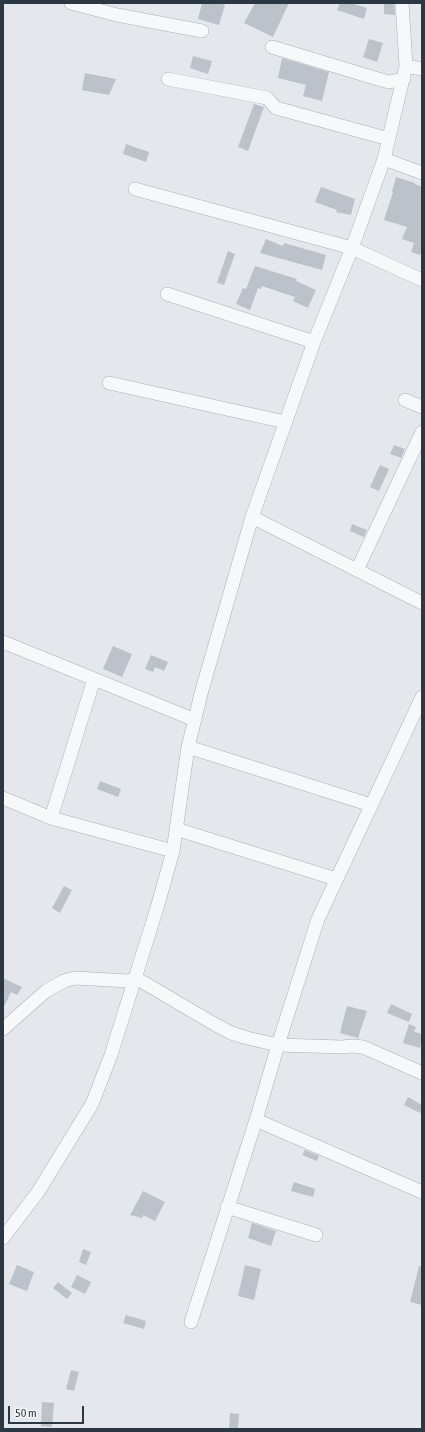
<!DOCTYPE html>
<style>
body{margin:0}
#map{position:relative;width:425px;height:1432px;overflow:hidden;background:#e4e8ec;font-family:"Asap Condensed",sans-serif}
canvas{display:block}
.frame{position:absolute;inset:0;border:4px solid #2c3744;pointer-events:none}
.scale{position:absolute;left:8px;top:1406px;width:76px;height:18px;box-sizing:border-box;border:2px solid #2c3744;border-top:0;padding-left:5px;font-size:12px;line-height:14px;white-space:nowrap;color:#2c3744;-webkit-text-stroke:3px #f4f7f9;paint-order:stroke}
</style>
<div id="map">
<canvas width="425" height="1432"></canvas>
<div class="frame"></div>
<div class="scale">50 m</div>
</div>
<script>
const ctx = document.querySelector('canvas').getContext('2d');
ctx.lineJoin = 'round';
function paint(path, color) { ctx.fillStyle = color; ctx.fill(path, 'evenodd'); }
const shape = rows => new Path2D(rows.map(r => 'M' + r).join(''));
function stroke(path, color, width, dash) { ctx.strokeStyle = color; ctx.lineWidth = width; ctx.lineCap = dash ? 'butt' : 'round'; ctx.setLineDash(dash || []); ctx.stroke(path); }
const building = shape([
 [202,3,219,3,225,5,219,25,198,19],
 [255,3,289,3,273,37,244,23],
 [340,3,351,3,367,8,364,19,337,10],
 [384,3,394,3,395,15,384,14],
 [369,39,383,43,377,62,363,57],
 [193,56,212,61,208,74,190,68],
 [282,58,329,72,322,101,303,96,306,85,278,78],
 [85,73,116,79,109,95,82,90],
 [254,104,264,107,248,151,238,147],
 [126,144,149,152,146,162,123,154],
 [396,177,415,183,415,184,422,187,422,250,420,255,411,252,414,243,402,239,407,227,384,220,393,192,392,192],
 [321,187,355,199,351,215,336,212,337,210,315,202],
 [266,239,283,246,284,243,326,255,322,270,260,253],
 [228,251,235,254,224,285,217,283],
 [255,266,297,279,296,281,316,290,308,308,293,301,295,297,262,286,261,289,258,288,250,310,236,304,243,288,246,289],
 [394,445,405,449,401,458,390,454],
 [380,465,389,469,379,491,370,487],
 [352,524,367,530,364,537,350,531],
 [113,646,132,654,122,677,103,669],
 [151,655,168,662,164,671,155,667,153,672,145,669],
 [100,781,121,789,118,797,97,789],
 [64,886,72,890,60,913,52,908],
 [3,978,22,987,17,995,11,992,3,1009],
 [391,1004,412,1014,409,1022,387,1013],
 [347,1006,367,1011,358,1038,340,1033],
 [409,1024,416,1027,414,1032,422,1034,420,1048,403,1043],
 [408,1097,422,1105,422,1109,420,1113,404,1105],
 [305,1150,319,1156,317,1161,302,1155],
 [294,1182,315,1189,313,1197,291,1191],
 [143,1191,165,1202,155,1221,143,1215,142,1218,130,1215],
 [252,1223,276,1231,271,1246,248,1238],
 [83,1249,91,1252,86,1265,79,1262],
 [17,1265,34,1272,27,1291,9,1284],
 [245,1265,261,1269,254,1300,238,1296],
 [419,1266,422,1266,422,1305,410,1302],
 [77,1275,91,1282,85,1294,71,1287],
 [58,1282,72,1293,67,1299,53,1288],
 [126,1315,146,1321,144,1329,123,1323],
 [71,1370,79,1372,74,1391,66,1389],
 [42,1402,54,1403,52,1427,41,1426],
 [230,1413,239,1414,238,1429,229,1429]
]);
const minor = shape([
 [71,3,117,15,202,31],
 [272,47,378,79,389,82,404,79],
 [406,66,422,69],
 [168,79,267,98,276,108,389,139],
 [384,159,422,173],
 [135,189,352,248,422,280],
 [167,294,314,342],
 [109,383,285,422],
 [405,400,422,407],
 [252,517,422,603],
 [357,570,422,432],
 [3,642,195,720],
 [188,747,371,805],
 [3,798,51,818,173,851],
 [51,818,94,679],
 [176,829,336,879],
 [3,1029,46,991,64,981,75,978,128,981,136,978,216,1025,231,1033,247,1038,278,1045,342,1047,353,1046,363,1047,422,1073],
 [256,1120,422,1192],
 [227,1207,316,1235],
 [3,1238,38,1192,92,1104,111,1055,157,908,173,851,188,747,202,690,252,517,314,342,352,248,384,159,406,66,402,3],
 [191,1322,256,1120,278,1045,318,919,422,697]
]);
paint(building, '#bbc2c9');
stroke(minor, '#a9afb6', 14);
stroke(minor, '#f7f8fa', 13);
</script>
